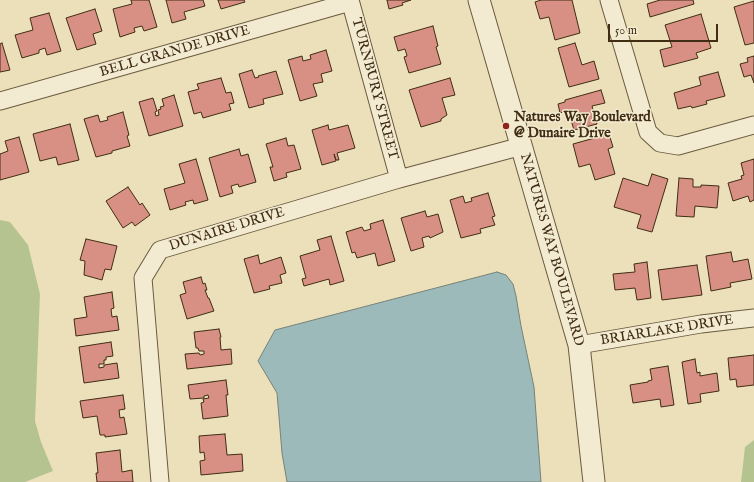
<!DOCTYPE html>
<style>
body{margin:0}
#map{position:relative;width:754px;height:482px;overflow:hidden;background:#ebe0ba;font-family:"IM FELL English",serif}
canvas{display:block}
.scale{position:absolute;left:608px;top:24px;width:110px;height:18px;box-sizing:border-box;border:2px solid #402d14;border-top:0;padding-left:5px;font-size:12px;line-height:14px;white-space:nowrap;color:#402d14;-webkit-text-stroke:3px #f2ebd2;paint-order:stroke}
</style>
<div id="map">
<canvas width="754" height="482"></canvas>
<div class="scale">50 m</div>
</div>
<script>
const ctx = document.querySelector('canvas').getContext('2d');
ctx.lineJoin = 'round';
function paint(path, color) { ctx.fillStyle = color; ctx.fill(path, 'evenodd'); }
const shape = rows => new Path2D(rows.map(r => 'M' + r).join(''));
function stroke(path, color, width, dash) { ctx.strokeStyle = color; ctx.lineWidth = width; ctx.lineCap = dash ? 'butt' : 'round'; ctx.setLineDash(dash || []); ctx.stroke(path); }
function label(font, color, halo, rows, align = 'center') {
  ctx.font = font + ' "IM FELL English",serif'; ctx.lineWidth = 3; ctx.setLineDash([]); ctx.textBaseline = 'middle'; ctx.strokeStyle = halo; ctx.fillStyle = color; for (const [text, x, y, turn = 0] of rows) {
    ctx.save(); ctx.translate(x, y); ctx.rotate((+turn || 0) * Math.PI / 180); ctx.textAlign = isNaN(turn) ? turn : align; if (halo) ctx.strokeText(text, 0, 0); ctx.fillText(text, 0, 0); ctx.restore();
  }
}
const green = shape([
 [0,220,10,222,28,245,40,294,35,421,41,442,53,471,25,482,0,482],
 [754,440,754,482,741,482,745,447]
]);
const water = shape([
 [497,272,506,275,513,284,516,296,521,326,534,387,541,482,287,482,282,453,277,393,258,361,275,330,497,272]
]);
const building = shape([
 [131,0,149,0,157,27,144,31,142,26,134,28,135,32,120,37,113,9,132,4,131,0],
 [166,0,203,0,205,6,184,12,186,19,172,23,166,0],
 [218,0,244,0,245,2,221,9,218,0],
 [387,0,411,0,402,3,403,5,389,9,387,0],
 [541,0,572,0,580,33,555,40,549,17,540,19,535,2,541,0],
 [660,0,693,0,694,4,650,17,647,4,660,0],
 [754,1,754,43,745,45,734,7,754,1],
 [95,9,102,31,93,34,96,44,77,50,66,18,95,9],
 [49,13,61,51,47,55,45,48,39,50,39,53,22,58,15,35,33,30,30,18,49,13],
 [701,14,711,48,696,53,698,58,664,67,660,50,672,47,665,25,701,14],
 [433,26,438,46,436,47,441,64,409,73,404,57,407,56,405,49,398,51,394,37,433,26],
 [2,43,10,70,0,72,0,44,2,43],
 [575,43,582,65,594,61,599,79,569,87,558,48,575,43],
 [326,50,332,71,321,74,323,82,313,84,317,96,300,101,288,60,302,56,303,61,311,59,310,55,326,50],
 [754,56,754,83,751,75,744,77,740,64,748,62,747,58,754,56],
 [252,70,255,78,259,77,258,76,276,71,283,94,263,99,264,104,249,108,239,74,252,70],
 [718,72,725,96,706,101,707,104,692,108,691,106,678,109,674,93,701,85,699,77,718,72],
 [221,78,226,93,231,92,234,103,229,104,231,110,203,118,201,112,194,114,188,92,199,89,197,84,221,78],
 [450,78,455,95,442,98,447,115,441,119,441,121,421,127,409,90,450,78],
 [601,90,605,103,592,106,597,124,574,130,568,110,560,113,558,104,565,102,565,100,601,90],
 [174,95,183,126,149,136,139,102,153,98,157,111,155,112,156,116,159,115,158,110,161,109,160,107,164,106,162,99,174,95],
 [123,112,129,135,127,136,130,146,112,151,112,153,96,157,84,119,98,115,100,122,108,120,107,117,123,112],
 [70,124,79,160,58,165,56,157,40,161,33,134,70,124],
 [328,125,329,130,348,125,355,148,337,153,339,160,336,160,334,154,336,161,322,165,312,130,328,125],
 [609,134,613,147,608,149,615,174,595,180,590,164,579,167,573,144,609,134],
 [19,137,29,172,0,180,0,154,8,151,5,141,19,137],
 [286,138,288,146,294,145,301,169,286,173,287,177,274,181,270,167,273,167,266,144,286,138],
 [239,149,241,156,248,154,256,182,239,187,238,184,231,186,233,193,220,197,209,158,239,149],
 [196,159,208,200,194,204,193,200,185,202,186,205,170,210,164,189,185,183,179,164,196,159],
 [754,159,754,200,750,202,748,196,733,201,728,183,742,179,741,176,744,175,741,163,754,159],
 [652,174,668,179,652,232,637,228,641,215,614,207,623,178,648,186,652,174],
 [679,178,693,179,693,187,701,187,701,185,719,186,717,208,695,206,694,217,676,216,679,178],
 [128,187,140,205,142,203,150,215,135,226,132,222,123,228,106,201,128,187],
 [488,193,495,216,492,217,495,225,480,229,481,233,461,238,450,200,463,196,465,203,472,201,471,198,488,193],
 [425,211,427,217,438,214,443,232,430,238,429,236,422,238,424,247,411,251,401,218,425,211],
 [383,220,395,261,378,266,375,253,357,258,355,252,352,253,346,232,362,227,364,231,371,229,370,224,383,220],
 [331,236,344,281,330,285,329,279,304,286,302,279,306,278,300,256,320,250,317,240,331,236],
 [86,239,117,246,111,270,105,269,102,280,84,275,85,261,80,260,86,239],
 [731,252,733,262,748,259,752,279,730,283,731,287,711,291,706,256,731,252],
 [258,255,260,264,281,257,286,273,280,275,282,283,269,286,270,289,254,293,244,259,258,255],
 [647,262,651,298,637,300,635,288,615,290,613,274,635,272,634,264,647,262],
 [697,265,702,295,662,300,658,270,697,265],
 [201,277,203,284,205,283,207,290,205,290,208,298,209,298,214,311,187,319,180,295,186,293,183,282,201,277],
 [112,292,114,308,111,309,112,317,117,316,119,330,76,336,74,319,87,317,84,297,112,292],
 [219,329,221,337,220,337,221,350,231,349,232,364,187,369,185,354,199,353,200,355,204,354,204,351,199,351,198,348,196,348,194,332,219,329],
 [111,342,113,356,106,357,106,360,104,360,104,364,99,364,99,368,104,367,104,365,117,363,119,378,84,383,79,347,111,342],
 [754,355,754,385,737,387,736,379,730,380,728,358,754,355],
 [695,359,697,373,700,372,700,376,717,373,719,391,700,394,701,402,688,404,682,362,695,359],
 [668,366,674,405,661,407,660,399,633,403,630,385,648,382,648,381,652,380,650,369,668,366],
 [226,380,228,395,226,395,228,416,203,419,201,403,204,402,203,399,209,398,208,395,204,396,204,398,190,399,188,385,226,380],
 [123,395,125,409,119,410,120,418,124,417,127,434,105,437,105,435,100,435,97,416,83,418,80,401,123,395],
 [225,434,227,455,242,454,243,471,201,475,200,461,205,460,204,452,200,453,199,436,225,434],
 [120,450,122,472,132,470,133,482,97,482,96,473,98,473,96,453,120,450]
]);
const minor = shape([
 [350,0,399,179],
 [609,0,648,132,660,143,678,146,754,125],
 [0,101,350,2],
 [579,345,701,324,754,318],
 [160,482,143,278,160,250,399,179,522,146]
]);
const tertiary = shape([
 [479,0,579,345,594,482]
]);
const markers = [
 [506,126,4,"#8f2418"]
];
const streetNames = [
 ["BELL GRANDE DRIVE",175,52,-16],
 ["TURNBURY STREET",374,89,75],
 ["DUNAIRE DRIVE",227,230,-17],
 ["NATURES WAY BOULEVARD",551,250,74],
 ["BRIARLAKE DRIVE",667,331,-9]
];
const poiNames = [
 ["Natures Way Boulevard",514,118],
 ["@ Dunaire Drive",514,134]
];
paint(green, '#b5c391');
paint(water, '#9cbaba');
stroke(water, '#778278', 1);
paint(building, '#d88f84');
stroke(building, '#402d14', 1);
stroke(minor, '#6b5a3e', 19);
stroke(tertiary, '#6b5a3e', 23);
stroke(minor, '#f2ebd2', 17);
stroke(tertiary, '#f2ebd2', 21);
for (const [x, y, r, color] of markers) { const dot = new Path2D(); dot.arc(x, y, r, 0, 2 * Math.PI); ctx.fillStyle = color; ctx.fill(dot); stroke(dot, '#f2ebd2', 1.5); }
label('14px', '#402d14', '#f2ebd2', streetNames);
label('bold 14px', '#402d14', '#f2ebd2', poiNames, 'left');
</script>
